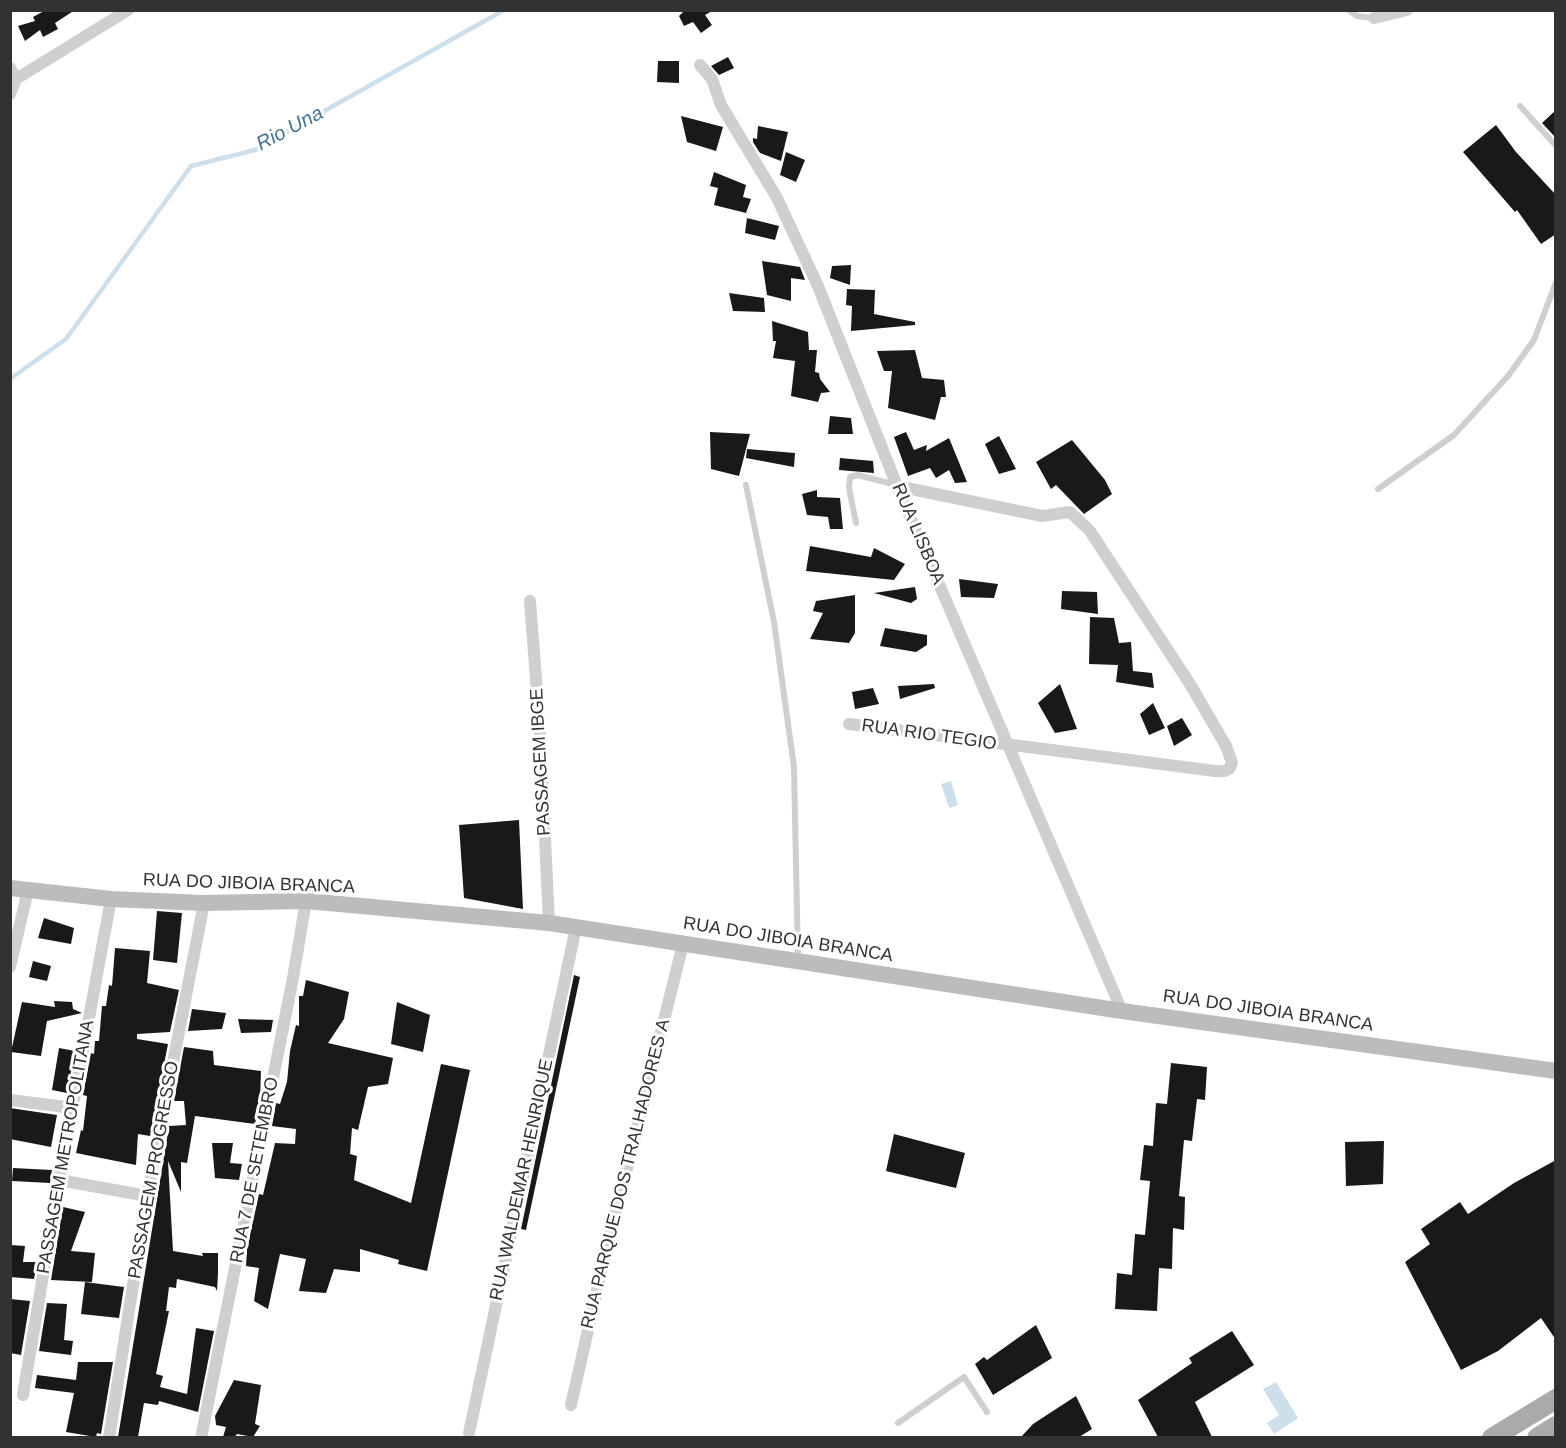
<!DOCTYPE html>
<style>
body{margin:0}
#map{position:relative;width:1566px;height:1448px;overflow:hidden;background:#fff;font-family:Helvetica,sans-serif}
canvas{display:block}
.frame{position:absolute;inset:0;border:12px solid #323232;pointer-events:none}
</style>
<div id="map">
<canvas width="1566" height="1448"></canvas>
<div class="frame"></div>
</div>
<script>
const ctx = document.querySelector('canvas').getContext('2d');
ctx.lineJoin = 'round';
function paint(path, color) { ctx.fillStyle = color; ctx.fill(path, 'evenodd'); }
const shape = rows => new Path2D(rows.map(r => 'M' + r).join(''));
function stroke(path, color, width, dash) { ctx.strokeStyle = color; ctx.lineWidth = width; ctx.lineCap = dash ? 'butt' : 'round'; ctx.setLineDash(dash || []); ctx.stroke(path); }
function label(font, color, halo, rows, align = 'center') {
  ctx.font = font + ' Helvetica,sans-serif'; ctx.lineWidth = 6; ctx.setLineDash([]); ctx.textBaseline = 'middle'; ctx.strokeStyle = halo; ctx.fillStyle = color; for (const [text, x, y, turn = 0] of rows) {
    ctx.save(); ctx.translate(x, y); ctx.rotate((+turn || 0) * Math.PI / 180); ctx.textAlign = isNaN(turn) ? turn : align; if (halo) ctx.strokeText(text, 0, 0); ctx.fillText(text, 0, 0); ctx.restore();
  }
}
const water = shape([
 [951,781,958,805,949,808,941,784],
 [1276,1382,1298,1418,1274,1434,1267,1423,1279,1415,1263,1389]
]);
const stream = shape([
 [10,379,66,339,191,166,255,150,504,10]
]);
const building = shape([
 [46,10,75,10,55,23,58,29,43,37,40,30,25,41,18,26,35,21,33,17],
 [685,10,714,10,705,15,712,25,701,33,693,22,684,26,679,16],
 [728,57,734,68,719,75,711,66],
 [658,61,679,61,679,83,657,82],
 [1556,110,1556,138,1542,123],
 [681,116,723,127,716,151,687,142],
 [1496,125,1516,152,1556,195,1556,234,1541,244,1517,210,1515,212,1463,152],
 [758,126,788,132,781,161,760,153,753,142,753,138,757,139],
 [786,152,805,160,796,182,780,175],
 [714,172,746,185,743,197,751,199,746,213,714,205,718,188,710,186],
 [747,218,779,226,775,240,745,233],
 [762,261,800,267,805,280,791,278,791,301,767,295],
 [851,265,850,285,830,278,832,266],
 [847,289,875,290,874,314,915,322,915,325,851,331,852,306,846,305],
 [729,293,764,298,765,312,733,311],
 [772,321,808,332,809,350,817,350,815,372,819,373,820,379,830,392,821,393,818,402,791,396,795,361,773,358,776,341,773,341],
 [915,350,922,378,944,380,946,397,941,397,935,420,888,408,892,371,884,371,877,351],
 [830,416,851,418,853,434,828,434],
 [710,432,750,434,739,476,711,469],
 [906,432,914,450,927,445,926,451,949,438,967,482,955,483,949,470,936,478,930,468,908,476,894,437],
 [999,436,1016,469,999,474,985,444],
 [1072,440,1105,480,1112,494,1084,514,1056,485,1051,489,1036,462],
 [747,449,795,453,794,467,746,458],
 [840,458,873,461,874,473,839,470],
 [817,490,817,497,840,498,843,529,830,529,828,517,807,515,802,494],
 [810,546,871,557,874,548,905,564,894,580,806,571],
 [959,579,998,584,994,598,961,597],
 [915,587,917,599,911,603,874,593],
 [1062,591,1097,592,1098,614,1061,609],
 [855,595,855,633,849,643,810,639,823,613,813,611,816,601],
 [1090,617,1114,618,1119,643,1131,642,1133,671,1152,673,1154,688,1116,682,1118,665,1089,664],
 [885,628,927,635,927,645,916,652,880,646],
 [934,684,935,688,900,699,898,686],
 [1060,684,1077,729,1055,733,1038,703],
 [873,688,879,704,855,709,852,692],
 [1153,703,1165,728,1149,735,1140,714],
 [1182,718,1192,735,1174,746,1167,726],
 [519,820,523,909,464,898,459,825],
 [157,911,182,913,177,963,153,960],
 [44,918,74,928,71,944,38,938],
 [115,948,150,951,147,983,179,990,170,1032,137,1034,137,1039,168,1044,150,1136,138,1134,136,1165,76,1153,81,1130,83,1131,87,1096,83,1095,91,1053,94,1054,95,1041,99,1041,102,1006,106,1006,109,985,112,986],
 [33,961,51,966,47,981,29,977],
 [574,975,580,977,526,1230,521,1229],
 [306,980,349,992,344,1019,328,1043,393,1058,388,1084,368,1087,358,1130,352,1128,350,1154,357,1156,354,1180,411,1203,441,1064,470,1070,427,1271,398,1264,399,1260,360,1249,360,1272,334,1269,326,1293,299,1291,306,1259,280,1254,268,1309,254,1301,259,1268,246,1266,247,1249,259,1194,263,1195,275,1143,295,1144,296,1129,272,1126,276,1103,280,1104,287,1082,290,1051,296,1025,299,1026,299,996,303,996],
 [54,1001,72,1002,73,1009,82,1013,47,1021,41,1056,11,1052,22,1002,55,1007],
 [397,1002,430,1015,423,1052,391,1044],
 [192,1009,226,1013,222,1029,188,1031],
 [238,1019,273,1020,271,1032,241,1033],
 [184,1047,213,1051,214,1065,261,1071,260,1100,255,1124,195,1116,187,1163,181,1162,181,1192,168,1161,173,1251,203,1256,202,1253,218,1253,218,1273,217,1291,215,1287,177,1279,176,1288,169,1287,166,1311,169,1311,156,1374,163,1376,160,1387,187,1394,196,1328,214,1331,198,1412,159,1401,158,1405,144,1403,138,1437,118,1437,169,1126,186,1125,184,1101,174,1101],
 [59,1048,75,1051,67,1093,52,1090],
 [1171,1063,1207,1067,1205,1100,1197,1099,1192,1141,1184,1140,1179,1196,1185,1197,1184,1230,1173,1228,1172,1269,1159,1268,1157,1311,1115,1309,1117,1273,1132,1275,1135,1234,1145,1235,1150,1181,1140,1180,1144,1145,1153,1146,1156,1103,1167,1104],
 [10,1108,57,1115,51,1147,10,1139],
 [894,1134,965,1153,956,1188,886,1171],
 [1384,1141,1383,1184,1346,1186,1345,1142],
 [212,1143,233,1143,230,1163,242,1164,239,1180,215,1178],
 [1556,1160,1556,1340,1541,1318,1498,1351,1461,1370,1405,1262,1430,1244,1421,1229,1460,1202,1468,1214,1514,1183],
 [13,1168,52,1170,50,1183,12,1181],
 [63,1207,85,1212,71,1251,95,1253,92,1282,51,1280],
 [10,1245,25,1246,23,1262,37,1262,34,1279,10,1277],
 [85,1282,124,1287,119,1318,81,1314],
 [10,1299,30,1301,21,1355,10,1353],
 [47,1303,67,1304,64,1340,73,1341,71,1355,39,1351],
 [1036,1325,1052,1358,993,1395,975,1364,984,1357,987,1360],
 [1232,1331,1254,1365,1195,1402,1212,1437,1158,1437,1138,1400,1192,1363,1189,1358],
 [78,1362,113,1362,101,1434,97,1433,96,1437,66,1432,74,1393,35,1388,37,1375,76,1380],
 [234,1380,261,1385,255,1424,260,1426,253,1437,237,1434,235,1437,223,1437,226,1427,216,1425,215,1416],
 [1076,1396,1092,1429,1079,1437,1021,1437,1033,1424]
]);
const lane = shape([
 [1349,10,1357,16,1374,18],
 [1520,106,1556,146],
 [746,485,774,622,794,767,798,960],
 [1378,489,1454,435,1508,376,1534,340,1556,282],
 [856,523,849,488,850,477,858,475,896,485],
 [898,1423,964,1377,987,1412]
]);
const street = shape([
 [1374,18,1407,10],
 [700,65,712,79,721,105,777,198,818,286,897,486,1122,1011],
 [10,68,16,79],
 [16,79,128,10],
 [10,94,16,79],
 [530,601,540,731,549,923],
 [849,724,1215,771,1225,771,1229,769,1232,763,1226,746,1190,684,1090,531,1070,512,1042,516,897,486],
 [10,967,28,890],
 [10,1100,73,1108],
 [59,1180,147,1196],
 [23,1395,59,1180,111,899],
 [571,1405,603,1264,683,944],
 [469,1433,576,927],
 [109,1438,147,1196,204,903],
 [201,1438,293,978,306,901]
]);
const secondary = shape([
 [10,888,111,899,204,903,306,901,549,923,1122,1011,1556,1071]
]);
const primary = shape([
 [1492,1438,1556,1399],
 [1537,1438,1556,1426]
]);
const streetNames = [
 ["RUA LISBOA",918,534,67],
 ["RUA RIO TEGIO",929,735,8],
 ["PASSAGEM IBGE",541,762,-93],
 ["RUA DO JIBOIA BRANCA",249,884,2],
 ["RUA DO JIBOIA BRANCA",788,940,9],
 ["RUA DO JIBOIA BRANCA",1268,1011,8],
 ["PASSAGEM METROPOLITANA",66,1147,-80],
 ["PASSAGEM PROGRESSO",154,1170,-80],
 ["RUA 7 DE SETEMBRO",255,1170,-79],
 ["RUA PARQUE DOS TRALHADORES A",626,1174,-76],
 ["RUA WALDEMAR HENRIQUE",522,1180,-78]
];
const waterNames = [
 ["Rio Una",290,129,-28]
];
paint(water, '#cddfea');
stroke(stream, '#cddfea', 4.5);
paint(building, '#191919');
stroke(lane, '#cfcfcf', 6);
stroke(street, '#cfcfcf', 12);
stroke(secondary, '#bcbcbc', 16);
stroke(primary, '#aaa', 20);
label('18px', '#323232', '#fff', streetNames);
label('italic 20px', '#437391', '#fff', waterNames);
</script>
